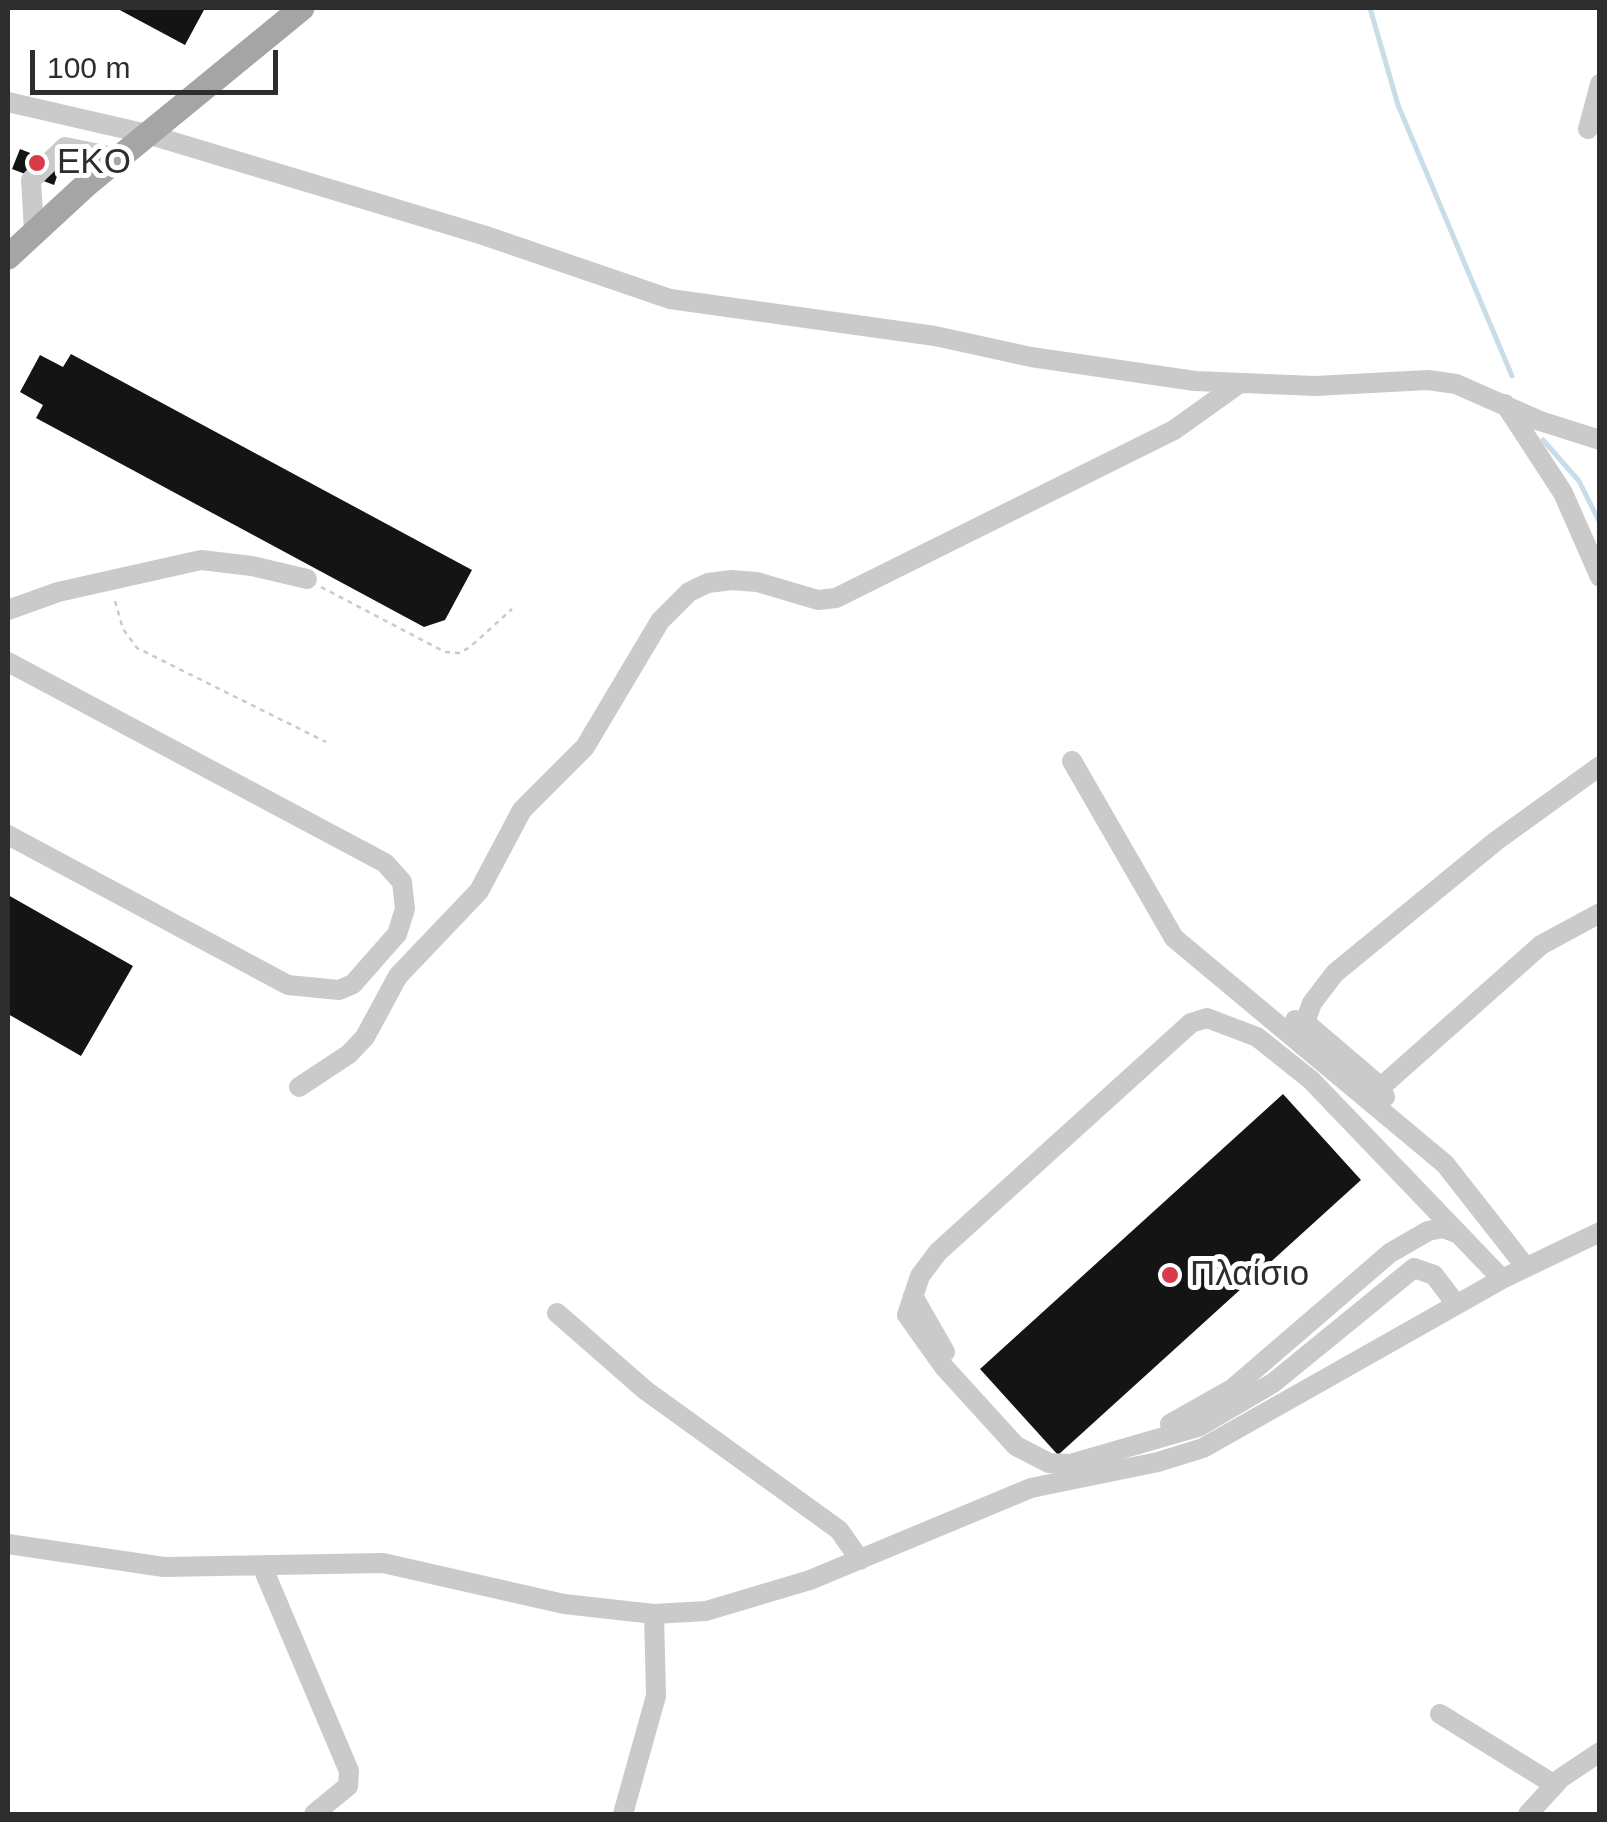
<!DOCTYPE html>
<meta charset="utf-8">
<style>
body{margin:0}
#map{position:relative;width:1607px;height:1822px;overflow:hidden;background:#fff;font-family:Arial,sans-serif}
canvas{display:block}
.frame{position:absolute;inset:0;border:10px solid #2d2d2d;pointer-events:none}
.scale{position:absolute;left:30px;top:50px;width:248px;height:45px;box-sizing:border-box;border:5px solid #2d2d2d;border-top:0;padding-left:12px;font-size:30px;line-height:35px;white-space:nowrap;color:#2d2d2d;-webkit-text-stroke:8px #fff;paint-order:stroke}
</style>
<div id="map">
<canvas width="1607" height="1822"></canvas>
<div class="frame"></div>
<div class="scale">100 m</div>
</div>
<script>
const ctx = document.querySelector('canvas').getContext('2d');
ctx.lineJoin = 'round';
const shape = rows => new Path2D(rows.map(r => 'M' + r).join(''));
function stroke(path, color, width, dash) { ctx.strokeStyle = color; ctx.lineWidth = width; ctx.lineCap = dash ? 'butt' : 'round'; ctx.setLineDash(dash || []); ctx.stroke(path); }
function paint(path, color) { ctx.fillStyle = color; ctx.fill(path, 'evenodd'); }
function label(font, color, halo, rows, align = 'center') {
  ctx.font = font + ' Arial,sans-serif'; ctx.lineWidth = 10; ctx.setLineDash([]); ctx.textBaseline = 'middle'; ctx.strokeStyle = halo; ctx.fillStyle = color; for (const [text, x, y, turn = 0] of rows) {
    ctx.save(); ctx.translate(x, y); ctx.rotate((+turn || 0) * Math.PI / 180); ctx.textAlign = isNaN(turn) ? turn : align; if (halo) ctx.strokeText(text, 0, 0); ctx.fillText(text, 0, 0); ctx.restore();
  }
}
const stream = shape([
 [1370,8,1398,105,1512,376],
 [1543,440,1579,481,1600,523]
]);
const building = shape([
 [116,8,205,8,185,45],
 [20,149,61,165,54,185,12,169],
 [71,354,472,570,445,620,424,627,36,418,43,405,20,392,40,355,63,367],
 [8,895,133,966,81,1056,8,1014],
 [1283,1094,1361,1180,1058,1455,980,1369]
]);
const path = shape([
 [321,587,445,652,460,653,470,647,512,609],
 [115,601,123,629,137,648,326,742]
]);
const minor = shape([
 [8,102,147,134,483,235,670,299,935,336,1031,357,1195,381,1315,386,1428,380,1456,384,1540,421,1600,440],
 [1588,129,1600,84],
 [34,231,31,180,65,147,119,158],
 [1505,404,1563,493,1600,577],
 [8,610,58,592,201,560,252,566,307,579],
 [8,662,385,863,402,882,405,909,397,934,353,984,339,990,288,985,8,835],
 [1072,761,1174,938,1445,1164,1525,1266],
 [1295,1020,1305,1022,1381,1087,1385,1097],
 [1305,1022,1312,1003,1335,973,1496,841,1600,766],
 [299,1087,349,1054,365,1037,398,976,479,891,522,810,585,747,660,621,689,592,708,583,732,580,757,582,818,600,836,598,1174,430,1237,385],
 [1381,1087,1541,945,1600,913],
 [913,1296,945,1352],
 [1456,1304,1434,1275,1414,1268,1273,1383,1198,1427,1070,1464,1049,1463,1016,1446,944,1367,907,1315,920,1276,938,1252,1191,1023,1207,1018,1257,1037,1311,1080,1502,1279],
 [557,1313,645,1390,839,1530,860,1560],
 [1170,1424,1232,1389,1390,1253,1428,1231,1443,1228,1456,1233],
 [8,1544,164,1567,383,1563,564,1604,654,1614,706,1611,810,1580,1031,1488,1158,1462,1203,1448,1502,1279,1600,1232],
 [262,1566,349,1771,348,1786,314,1814],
 [1440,1714,1555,1785],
 [623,1814,656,1696,654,1614],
 [1528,1814,1561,1778,1600,1752]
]);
const major = shape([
 [8,257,87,184,302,8]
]);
const markers = [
 [37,163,10,"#d83c48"],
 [1170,1275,10,"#d83c48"]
];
const poiNames = [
 ["EKO",57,163],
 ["Πλαίσιο",1190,1275]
];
stroke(stream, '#c9dde9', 5);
paint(building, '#141414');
stroke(path, '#cacaca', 2.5, [5, 5]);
stroke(minor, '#cacaca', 20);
stroke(major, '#a5a5a5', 25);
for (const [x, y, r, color] of markers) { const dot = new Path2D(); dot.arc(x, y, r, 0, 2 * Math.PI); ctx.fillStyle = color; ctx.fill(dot); stroke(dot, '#fff', 4); }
label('35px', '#2d2d2d', '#fff', poiNames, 'left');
</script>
